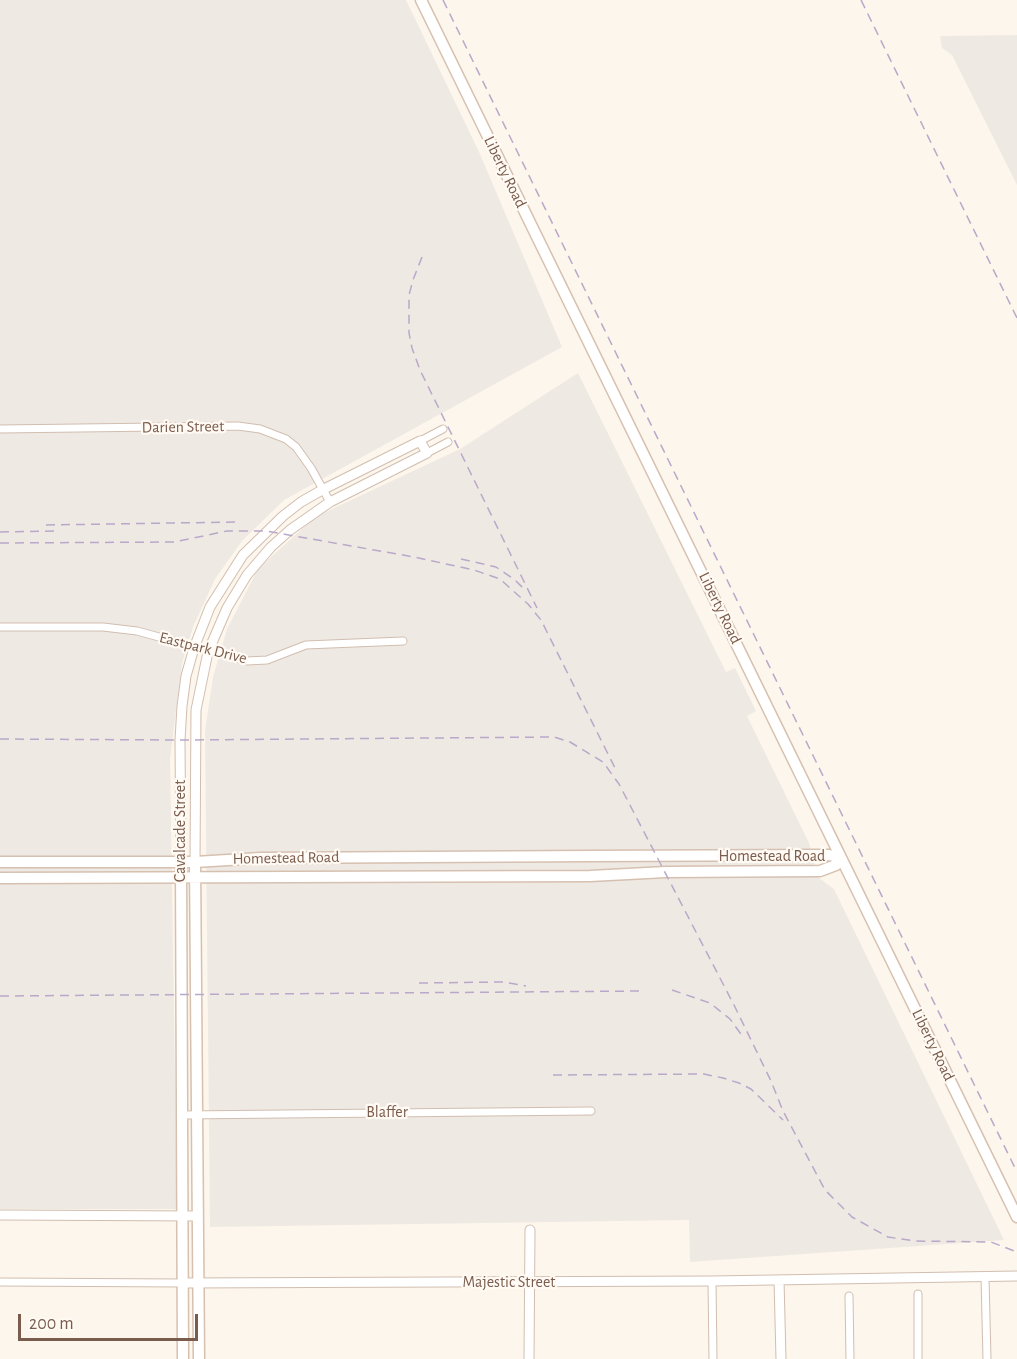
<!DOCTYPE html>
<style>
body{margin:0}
#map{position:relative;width:1017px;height:1359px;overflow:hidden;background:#fdf6ec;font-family:"Alegreya Sans",sans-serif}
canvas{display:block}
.scale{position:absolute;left:18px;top:1314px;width:180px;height:27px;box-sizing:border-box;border:3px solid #7a5c4d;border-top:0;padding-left:8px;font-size:18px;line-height:21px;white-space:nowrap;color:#7a5c4d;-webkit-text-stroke:4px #fffaf3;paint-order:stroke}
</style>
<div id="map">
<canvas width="1017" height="1359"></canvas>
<div class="scale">200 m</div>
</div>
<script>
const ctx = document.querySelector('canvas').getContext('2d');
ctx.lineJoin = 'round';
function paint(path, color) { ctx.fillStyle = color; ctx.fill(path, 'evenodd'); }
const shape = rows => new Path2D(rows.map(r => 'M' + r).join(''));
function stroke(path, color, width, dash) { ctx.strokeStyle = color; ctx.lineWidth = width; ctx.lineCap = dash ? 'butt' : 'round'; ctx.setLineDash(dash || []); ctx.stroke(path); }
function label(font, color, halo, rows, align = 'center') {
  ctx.font = font + ' "Alegreya Sans",sans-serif'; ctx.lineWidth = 4.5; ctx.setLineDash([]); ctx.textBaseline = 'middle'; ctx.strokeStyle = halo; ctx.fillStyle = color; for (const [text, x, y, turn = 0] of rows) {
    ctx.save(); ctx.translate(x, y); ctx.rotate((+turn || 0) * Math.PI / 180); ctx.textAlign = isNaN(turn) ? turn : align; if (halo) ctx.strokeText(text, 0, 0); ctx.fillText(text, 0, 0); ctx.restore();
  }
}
const industrial = shape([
 [0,0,406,0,480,154,562,347,284,500,242,541,215,579,193,627,182,663,170,759,177,1209,0,1209],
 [1017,35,1017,185,952,55,942,48,940,36],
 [578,373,726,672,735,668,756,711,747,716,809,843,819,878,834,889,1004,1240,690,1262,689,1220,210,1227,205,731,213,677,227,629,258,569,315,517,460,449]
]);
const minor = shape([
 [0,429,238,426,260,429,286,439,296,447,311,468,330,502],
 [420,441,443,429],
 [427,453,448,442],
 [0,627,103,627,137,631,247,661,267,660,306,645,403,641],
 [182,1115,591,1111],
 [985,1277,987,1359],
 [712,1281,713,1359],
 [0,1282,183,1283],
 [918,1294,918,1359],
 [849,1296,850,1359]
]);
const tertiary = shape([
 [181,862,180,740,182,706,186,676,194,648,210,607,243,555,283,516,301,502,322,490,420,441,427,453,330,502,290,530,271,547,247,575,227,608,208,652,196,710,195,862],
 [0,1215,198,1216],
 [779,1280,781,1359],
 [183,1283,712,1281,1017,1276],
 [529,1359,530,1230]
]);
const secondary = shape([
 [421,0,1017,1217],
 [0,862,195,862,261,858,589,856,829,855,841,858],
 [181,862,183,1359],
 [195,862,199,1359],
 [0,878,590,876,666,872,820,871,836,865,841,858]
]);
const rail = shape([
 [443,0,1017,1172],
 [861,0,1017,318],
 [422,257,413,280,409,295,409,333,412,348,420,370,537,608],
 [46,525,236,522],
 [0,532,57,531],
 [0,543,174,542,227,531,266,531,414,557,474,570,500,579,528,604,541,620,616,770],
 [461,559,496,567,515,580,524,589],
 [0,739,180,740,554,737,570,742,603,762,619,784,734,1005,771,1081,783,1111,825,1190,852,1217,888,1237,915,1241,991,1242,1017,1252],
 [419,983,503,982,526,986],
 [672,990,710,1003,730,1019,743,1037],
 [0,996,644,991],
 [553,1075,704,1074,723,1078,739,1083,751,1089,783,1120]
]);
const streetNames = [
 ["Liberty Road",505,172,64],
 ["Darien Street",183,427,-1],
 ["Liberty Road",720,608,64],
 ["Eastpark Drive",203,648,14],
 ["Cavalcade Street",180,831,-90],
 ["Homestead Road",772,856],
 ["Homestead Road",286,858,-1],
 ["Liberty Road",933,1045,64],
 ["Blaffer",387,1112],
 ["Majestic Street",509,1282]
];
paint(industrial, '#efe9e4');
stroke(minor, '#d1beb0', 9);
stroke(tertiary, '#d1beb0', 11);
stroke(secondary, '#d6c0b0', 13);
stroke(minor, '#fff', 7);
stroke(tertiary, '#fff', 9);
stroke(secondary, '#fff', 10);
stroke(rail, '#b9a8c9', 1.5, [9, 6]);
label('16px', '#7a5c4d', '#fffaf3', streetNames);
</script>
